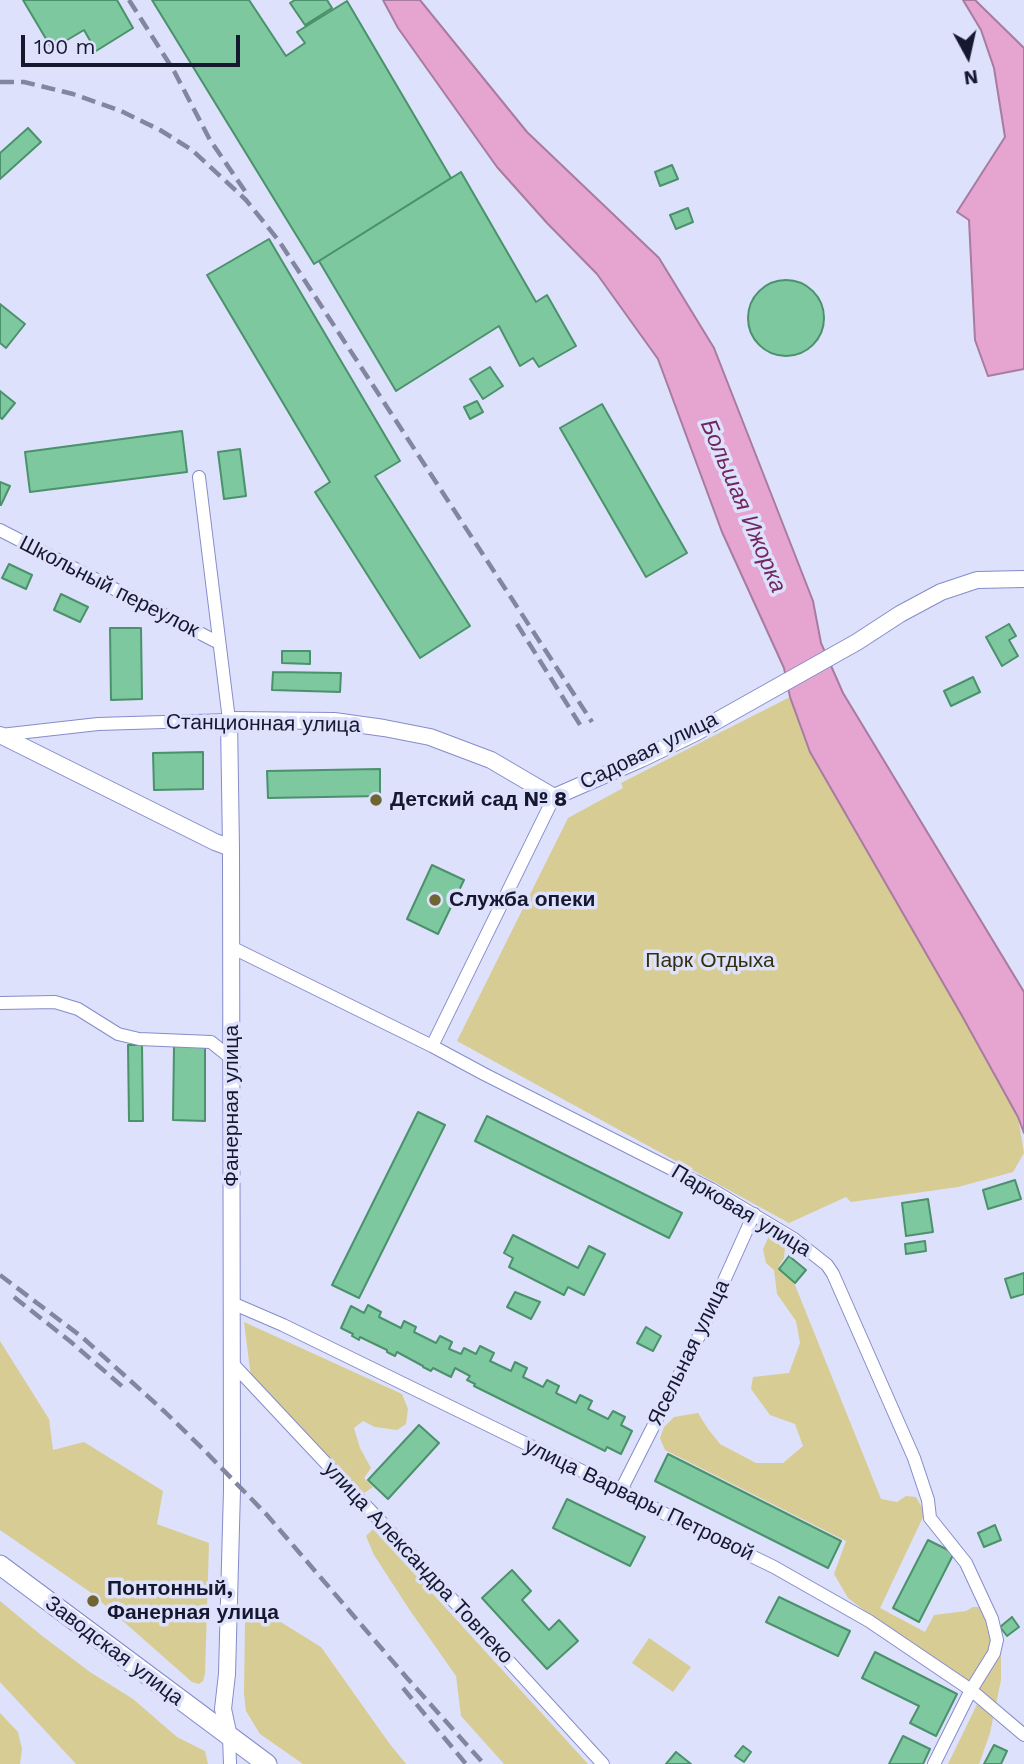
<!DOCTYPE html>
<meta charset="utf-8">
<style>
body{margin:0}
#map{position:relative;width:1024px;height:1764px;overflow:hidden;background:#dde1fc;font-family:"Work Sans",sans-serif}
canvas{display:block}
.north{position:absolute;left:933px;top:21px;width:70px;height:70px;-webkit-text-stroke:5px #dde1fc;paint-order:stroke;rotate:172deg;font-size:19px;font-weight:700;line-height:28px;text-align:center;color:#16182f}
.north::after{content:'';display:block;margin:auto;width:24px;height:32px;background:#16182f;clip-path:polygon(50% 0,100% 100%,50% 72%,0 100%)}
.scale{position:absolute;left:21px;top:35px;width:219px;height:32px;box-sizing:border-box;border:4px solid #16182f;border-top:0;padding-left:9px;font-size:21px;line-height:24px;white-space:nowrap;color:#16182f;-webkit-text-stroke:5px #dde1fc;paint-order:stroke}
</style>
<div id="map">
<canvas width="1024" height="1764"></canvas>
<div class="north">N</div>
<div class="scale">100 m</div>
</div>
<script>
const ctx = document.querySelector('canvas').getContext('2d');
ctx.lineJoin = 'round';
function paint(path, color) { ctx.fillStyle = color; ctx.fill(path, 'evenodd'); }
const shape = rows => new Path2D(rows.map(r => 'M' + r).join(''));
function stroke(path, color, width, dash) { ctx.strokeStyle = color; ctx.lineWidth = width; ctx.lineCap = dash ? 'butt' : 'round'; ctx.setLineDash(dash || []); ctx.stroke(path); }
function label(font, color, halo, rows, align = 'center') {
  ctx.font = font + ' "Work Sans",sans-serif'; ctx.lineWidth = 7; ctx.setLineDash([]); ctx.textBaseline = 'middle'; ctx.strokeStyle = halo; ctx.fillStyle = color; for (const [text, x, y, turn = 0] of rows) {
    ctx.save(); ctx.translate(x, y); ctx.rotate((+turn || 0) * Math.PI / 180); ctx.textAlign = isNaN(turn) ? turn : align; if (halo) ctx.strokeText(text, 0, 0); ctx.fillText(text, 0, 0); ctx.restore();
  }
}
const green = shape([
 [790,697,810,752,961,1014,1018,1117,1024,1153,1013,1172,958,1187,851,1202,846,1197,789,1223,457,1041,568,818,623,788,621,783],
 [769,1236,785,1247,784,1258,779,1266,795,1285,881,1499,897,1502,906,1496,916,1497,925,1513,880,1608,925,1632,934,1615,966,1611,973,1607,981,1607,1001,1648,1001,1680,990,1733,979,1764,948,1764,982,1694,877,1620,848,1598,834,1574,846,1541,665,1450,660,1438,664,1427,674,1417,698,1413,708,1429,720,1444,756,1463,783,1463,803,1446,795,1424,770,1415,751,1389,753,1377,789,1373,800,1343,796,1321,777,1294,774,1270,766,1263,763,1249],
 [244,1322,402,1394,408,1409,406,1424,397,1430,375,1427,363,1421,354,1428,360,1448,371,1468,364,1478,373,1487,364,1493,357,1488,251,1377],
 [0,1341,49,1419,53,1450,84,1442,163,1491,157,1524,209,1543,205,1674,203,1681,199,1684,192,1682,90,1592,0,1530],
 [373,1529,443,1605,588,1764,504,1764,461,1716,456,1676,409,1609,374,1555,366,1536],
 [0,1601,41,1635,90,1672,133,1699,177,1737,205,1751,208,1764,76,1764,0,1682],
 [279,1621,321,1647,389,1743,406,1764,303,1764,260,1734,246,1711,244,1694,245,1622],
 [649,1638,691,1667,673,1692,632,1663],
 [0,1713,18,1732,22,1749,20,1764,0,1764]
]);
const water = shape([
 [383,0,420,0,527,132,659,258,714,348,813,601,821,643,843,693,1024,992,1024,1133,1018,1117,961,1014,810,752,790,697,784,668,722,532,658,359,597,274,547,223,497,167,398,28,383,0],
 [963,0,975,0,1024,48,1024,369,988,376,975,340,969,220,957,212,1005,137,994,68,981,30,963,0]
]);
const building = shape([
 [23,0,117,0,133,28,96,51,84,30,52,49,23,0],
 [152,0,249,0,286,56,305,43,297,32,347,1,451,178,314,264,152,0],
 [295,0,327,0,332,8,305,25,290,3,295,0],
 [28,128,41,142,0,179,0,153,28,128],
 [672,165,678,179,660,186,655,172,672,165],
 [461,172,536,302,547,295,576,346,539,367,533,358,520,366,499,326,396,391,319,261,461,172],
 [688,208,693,222,676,229,670,215,688,208],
 [269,239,400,461,375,476,470,626,420,658,315,492,330,482,207,275,269,239],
 '748 318a38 38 0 1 1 76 0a38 38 0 1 1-76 0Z',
 [0,304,25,324,6,348,0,343,0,304],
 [490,367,503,386,483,399,470,379,490,367],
 [0,391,15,403,2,419,0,417,0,391],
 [477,401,483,412,470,419,464,407,477,401],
 [602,404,687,553,646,577,560,428,602,404],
 [182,431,187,472,30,492,25,452,182,431],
 [240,449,246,496,224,499,218,452,240,449],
 [0,482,10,486,1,505,0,505,0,482],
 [9,564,32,575,26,589,2,578,9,564],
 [61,594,88,607,80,622,54,610,61,594],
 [1009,624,1016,636,1009,640,1018,656,1002,666,986,637,1009,624],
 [110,628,141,628,142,699,111,700,110,628],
 [282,651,310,651,310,664,282,663,282,651],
 [273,672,341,673,340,692,272,690,273,672],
 [973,677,980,692,951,706,944,691,973,677],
 [203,752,203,789,154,790,153,753,203,752],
 [380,769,380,796,268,798,267,771,380,769],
 [432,865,464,880,438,934,407,919,432,865],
 [128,1045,142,1045,143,1121,129,1121,128,1045],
 [174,1046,205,1046,205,1121,173,1120,174,1046],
 [418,1112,445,1125,359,1298,332,1285,418,1112],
 [487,1116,682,1213,669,1238,475,1141,487,1116],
 [1015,1180,1021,1199,988,1209,983,1190,1015,1180],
 [928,1199,933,1232,906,1236,902,1203,928,1199],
 [513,1235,578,1268,589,1246,605,1254,584,1295,568,1287,564,1295,509,1267,513,1258,504,1253,513,1235],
 [925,1241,926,1251,906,1254,905,1244,925,1241],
 [789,1256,806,1270,795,1283,779,1269,789,1256],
 [1024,1273,1024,1294,1011,1298,1005,1279,1024,1273],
 [515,1292,540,1302,531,1319,507,1307,515,1292],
 [368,1305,381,1312,379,1317,401,1328,404,1321,416,1327,414,1332,436,1343,440,1336,452,1342,449,1349,461,1354,464,1348,476,1354,480,1346,494,1353,490,1361,511,1371,515,1362,527,1368,523,1377,543,1387,547,1380,559,1386,556,1393,576,1403,580,1395,592,1401,588,1409,608,1419,613,1411,625,1417,621,1425,632,1431,621,1454,607,1447,605,1451,474,1386,475,1384,467,1380,470,1376,455,1368,451,1377,433,1368,431,1371,423,1367,423,1366,397,1352,395,1356,387,1352,387,1350,360,1337,359,1340,352,1336,353,1334,341,1328,351,1306,364,1313,368,1305],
 [646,1327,661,1336,653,1351,637,1343,646,1327],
 [419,1425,439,1443,388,1499,368,1480,419,1425],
 [668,1454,841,1541,828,1568,655,1481,668,1454],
 [567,1499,645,1537,630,1566,553,1528,567,1499],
 [995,1525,1001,1540,984,1547,978,1533,995,1525],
 [928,1540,954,1553,919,1622,893,1608,928,1540],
 [512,1570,531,1591,522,1600,549,1630,559,1620,578,1641,547,1669,482,1598,512,1570],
 [779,1597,850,1631,838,1656,766,1622,779,1597],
 [1012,1617,1019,1627,1007,1636,1000,1627,1012,1617],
 [875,1652,957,1694,936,1736,910,1723,919,1706,862,1678,875,1652],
 [903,1736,930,1749,923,1764,889,1764,903,1736],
 [994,1745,1007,1751,1001,1764,984,1764,994,1745],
 [743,1746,751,1752,744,1762,735,1756,743,1746],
 [676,1752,691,1764,666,1764,676,1752]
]);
const minor = shape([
 [0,530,219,643],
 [0,735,98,724,229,720,199,477],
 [231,947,432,1046,484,1074,711,1189,794,1239,827,1265,833,1274,914,1458,928,1500,930,1518,966,1563,992,1619,997,1640,994,1653,971,1690,934,1764],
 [0,1003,55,1002,78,1009,118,1034,139,1039,211,1042,231,1058],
 [432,1046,554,797],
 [232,1303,283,1325,621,1490,661,1512,774,1567,869,1621,971,1690,1024,1735],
 [232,1363,383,1524,603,1764],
 [621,1490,701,1332,754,1214],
 [229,1737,230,1764]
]);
const tertiary = shape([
 [0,735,215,842,231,848],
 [229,1737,223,1709,227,1674,232,1490,231,848,229,720,334,721,384,728,430,737,491,760,554,797,641,759,695,733,857,642,900,614,941,592,977,580,1024,579]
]);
const primary = shape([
 [0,1565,267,1764]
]);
const rail = shape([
 [129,0,174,71,210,140,245,191],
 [0,82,24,82,73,94,121,111,160,130,192,150,246,200,279,241,592,722],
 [517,624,582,728],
 [0,1275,82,1337,165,1412,203,1449,267,1515,407,1678,484,1764],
 [14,1297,71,1342,124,1388],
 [403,1688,466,1764]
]);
const markers = [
 [376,800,7,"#6e6531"],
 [435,900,7,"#6e6531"],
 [93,1601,7,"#6e6531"]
];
const streetNames = [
 ["Школьный переулок",109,587,27],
 ["Станционная улица",263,724,1],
 ["Садовая улица",649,751,-26],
 ["Фанерная улица",232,1106,-90],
 ["Парковая улица",741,1211,31],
 ["Ясельная улица",689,1353,-64],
 ["улица Варвары Петровой",639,1500,26],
 ["улица Александра Товпеко",418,1563,47],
 ["Заводская улица",114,1651,37]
];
const poiNames = [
 ["Детский сад № 8",390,800],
 ["Служба опеки",449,900],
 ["Понтонный,",107,1589],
 ["Фанерная улица",107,1613]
];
const parkNames = [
 ["Парк Отдыха",710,961]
];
const waterNames = [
 ["Большая Ижорка",743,506,67]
];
paint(green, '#d7cc93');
paint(water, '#e6a5d1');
stroke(water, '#a87ba0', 2);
paint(building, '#7ec89f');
stroke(building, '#4a916c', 2);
stroke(minor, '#868cca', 14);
stroke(tertiary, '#868cca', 18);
stroke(primary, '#868cca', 21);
stroke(minor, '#fff', 12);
stroke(tertiary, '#fff', 16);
stroke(primary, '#fff', 19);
stroke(rail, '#83869f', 4.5, [14, 7]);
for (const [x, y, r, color] of markers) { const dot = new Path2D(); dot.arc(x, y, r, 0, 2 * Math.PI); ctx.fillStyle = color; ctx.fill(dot); stroke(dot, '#dde1fc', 2.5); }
label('21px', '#16182f', '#dde1fc', streetNames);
label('bold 21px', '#16182f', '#dde1fc', poiNames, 'left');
label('21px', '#352f0e', '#dde1fc', parkNames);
label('italic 23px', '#71275f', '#dde1fc', waterNames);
</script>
